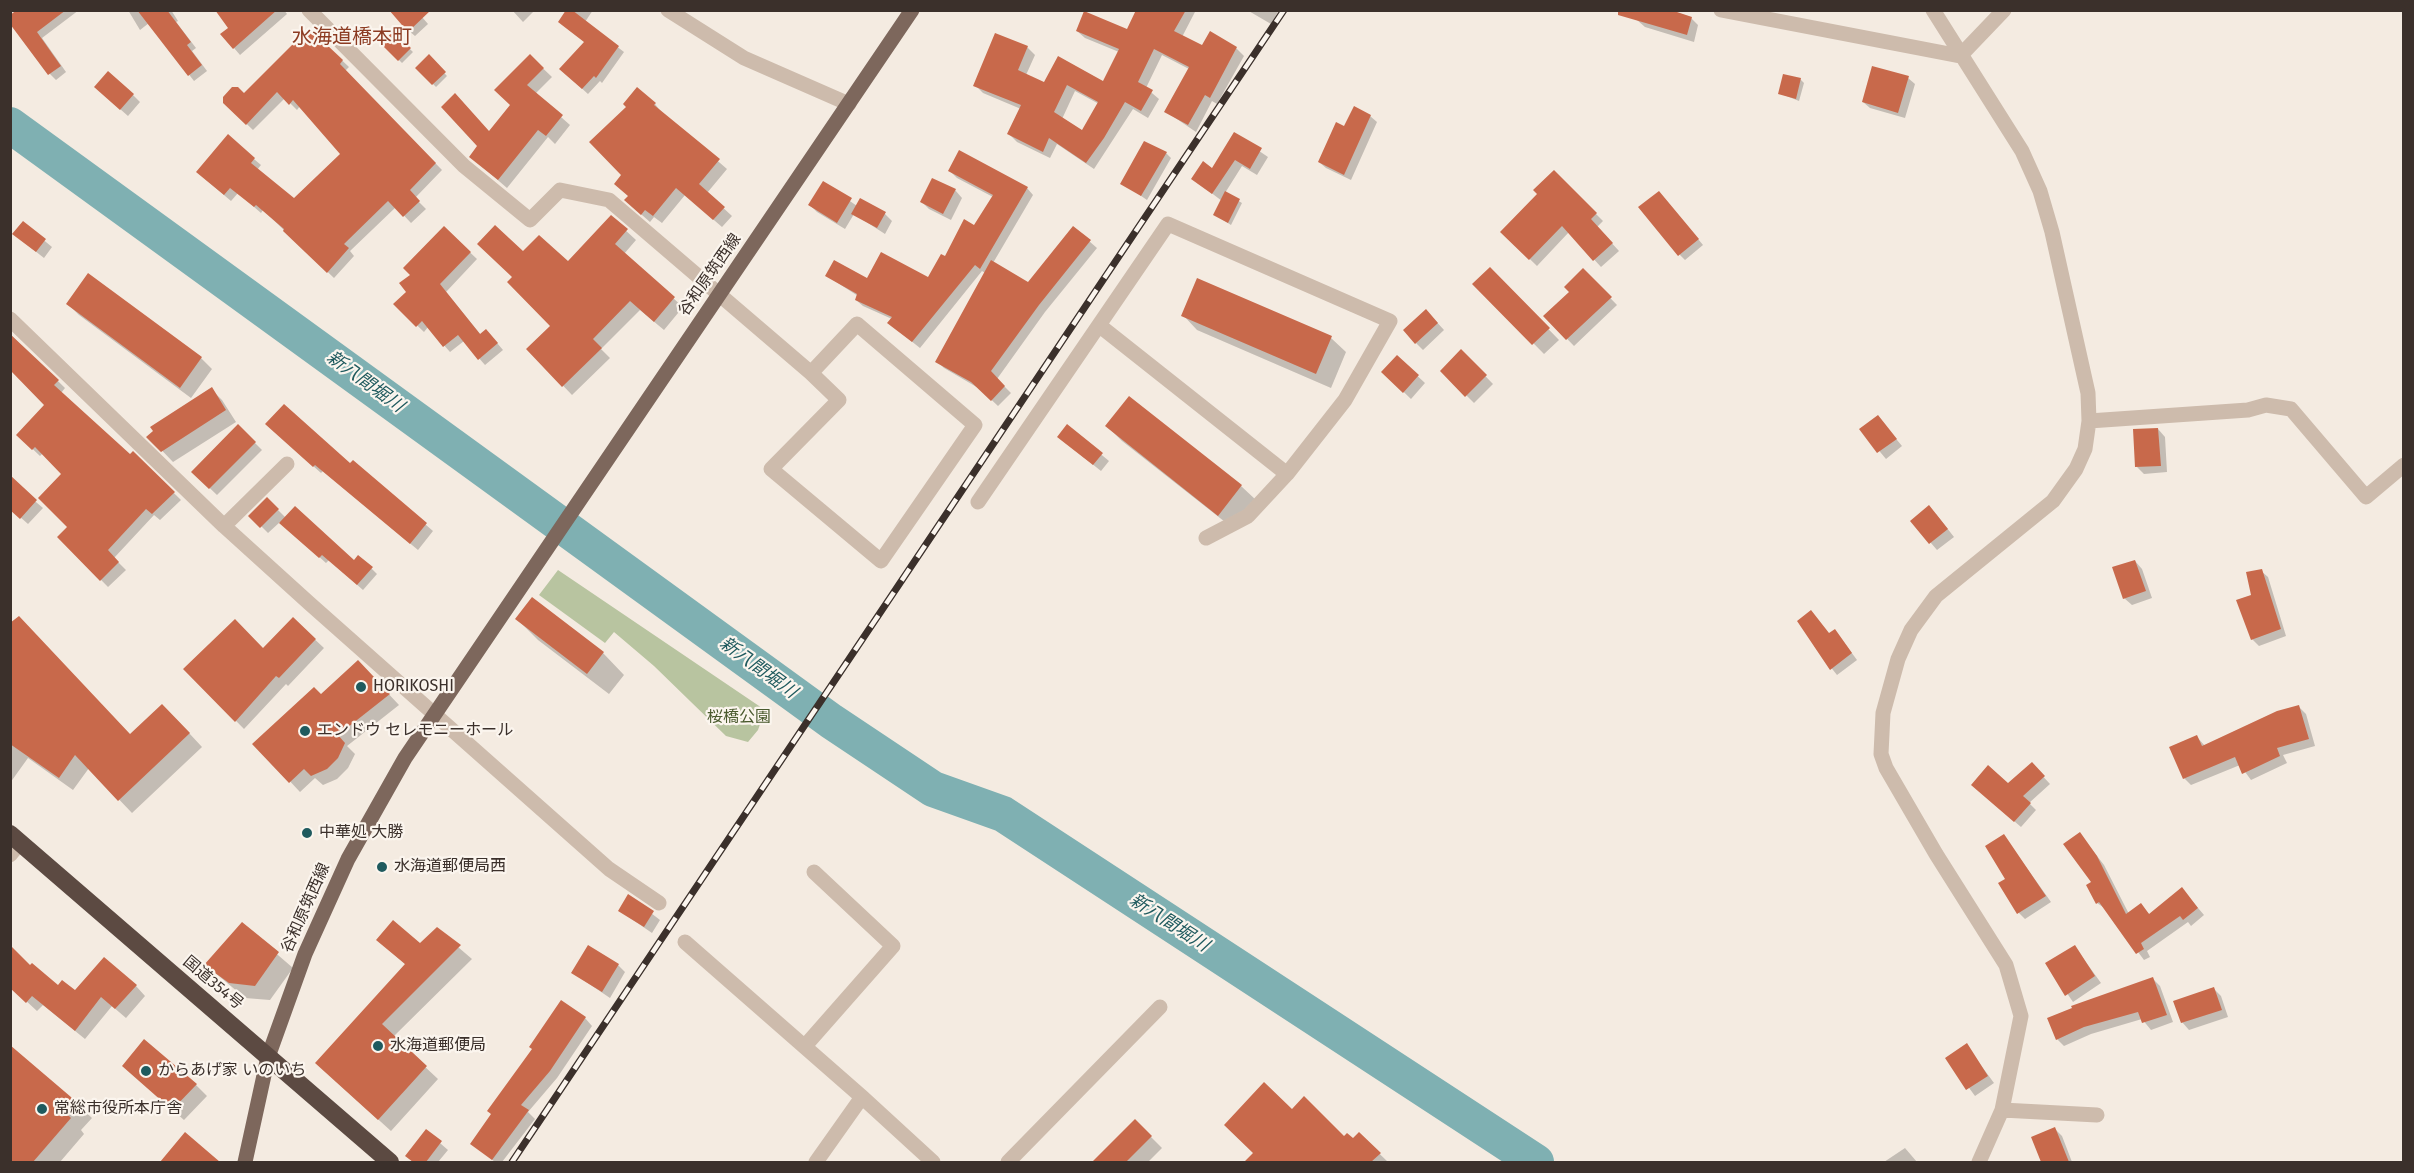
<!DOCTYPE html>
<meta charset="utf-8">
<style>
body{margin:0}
#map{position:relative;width:2414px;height:1173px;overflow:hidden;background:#f4ebe1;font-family:"Fira Sans",sans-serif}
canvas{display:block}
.frame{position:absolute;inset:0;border:12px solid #3b302b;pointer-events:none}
</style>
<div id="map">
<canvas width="2414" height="1173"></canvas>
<div class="frame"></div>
</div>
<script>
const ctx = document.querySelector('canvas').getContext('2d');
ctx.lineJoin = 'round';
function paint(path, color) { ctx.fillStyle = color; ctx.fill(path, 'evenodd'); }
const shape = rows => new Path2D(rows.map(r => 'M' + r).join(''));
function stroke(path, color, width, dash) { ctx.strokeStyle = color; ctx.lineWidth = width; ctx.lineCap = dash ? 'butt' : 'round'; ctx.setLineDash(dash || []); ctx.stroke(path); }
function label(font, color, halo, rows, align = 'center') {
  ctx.font = font + ' "Fira Sans","Noto Sans JP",sans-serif'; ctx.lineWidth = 4.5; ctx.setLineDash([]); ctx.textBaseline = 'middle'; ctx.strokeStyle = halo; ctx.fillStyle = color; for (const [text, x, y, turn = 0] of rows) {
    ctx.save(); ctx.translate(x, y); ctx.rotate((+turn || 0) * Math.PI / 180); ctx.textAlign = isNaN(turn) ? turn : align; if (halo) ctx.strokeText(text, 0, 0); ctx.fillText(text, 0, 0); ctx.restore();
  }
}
const green = shape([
 [558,570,765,710,758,730,748,742,726,736,654,666,614,632,605,643,539,595]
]);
const shadow = shape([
 [18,10,79,10,42,38,66,72,56,80,50,74],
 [128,10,171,10,178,21,176,22,196,48,192,51,207,71,194,81,149,23,140,30],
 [218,10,284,10,287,14,240,55,234,48,230,28],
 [416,10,428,24,415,36,409,31],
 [512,10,535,10,523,22],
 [568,10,593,10,585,22,624,52,602,83,600,81,588,94,567,75,585,42],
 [1138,10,1196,10,1182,37,1203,47,1236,48,1244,56,1217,104,1212,101,1196,132,1165,111,1189,69,1162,55,1146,88,1159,99,1148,118,1133,109,1094,169,1057,144,1050,158,1017,142,1009,134,1021,109,983,93,975,85,1027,47,1035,55,1026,75,1045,84,1104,83,1119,52,1085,38,1077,31,1127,31],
 [1075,91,1099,104,1082,132,1062,119],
 [1247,10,1279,10,1271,24],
 [1691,18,1698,25,1694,42,1645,27,1637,20],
 [393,33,413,52,402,63,383,44],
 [314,34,349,67,345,71,442,170,415,198,426,209,411,223,396,207,350,251,354,256,334,278,263,210,261,213,238,193,231,201,205,179,228,137,261,165,257,170,294,200,342,155,300,106,297,110,285,98,253,130,225,103,244,95],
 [530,56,552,77,535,94,570,125,555,144,548,137,507,188,471,157,512,105],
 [429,57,447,76,436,87,417,68],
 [1908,78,1915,84,1905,118,1870,108,1863,102],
 [1800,79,1804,83,1799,101,1779,93],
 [103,94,133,95,140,102,128,116],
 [655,104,662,113,727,169,707,193,732,216,722,227,685,195,662,223,654,217,650,222,634,208,623,175,591,142],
 [1370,116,1377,122,1351,180,1326,168,1319,162,1345,128],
 [1234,134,1268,157,1257,175,1242,166,1225,193,1242,203,1231,225,1215,215,1222,201,1193,179,1213,170],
 [1166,153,1171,158,1147,200,1122,183],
 [950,171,1027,188,1033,195,993,263,1029,284,1074,228,1097,248,1045,312,997,379,1011,393,998,406,980,389,944,368,937,361,985,273,982,271,920,348,896,329,892,319,863,306,856,300,858,296,827,276,868,280,929,279,975,227,993,197,957,178],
 [1554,172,1603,221,1597,227,1619,251,1601,267,1569,232,1537,266,1502,232,1539,194],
 [824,183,857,206,885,214,892,221,885,234,854,214,845,229,817,212,810,205],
 [955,190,962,198,951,220,929,209,922,202],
 [1665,199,1703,245,1685,260,1680,255],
 [611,217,636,240,624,254,683,307,664,330,640,310,601,349,610,358,572,395,528,349,552,326,514,277,523,253,568,263],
 [23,223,52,247,44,258,21,240],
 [444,228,477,259,446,292,481,335,492,337,503,350,485,365,464,341,450,352,428,327,424,332,395,304,408,292,412,275],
 [1490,269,1559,340,1544,354,1475,284],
 [1583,270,1617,305,1574,346,1545,316,1571,292],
 [88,276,201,358,212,369,191,398,79,315,68,304],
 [1198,280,1331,338,1346,352,1331,388,1197,330,1183,315],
 [1433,318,1444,330,1423,350,1416,343],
 [10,334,65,388,61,393,130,456,133,453,181,500,160,520,154,515,114,558,126,570,108,587,59,537,69,527,63,474,43,453,40,456,18,435,46,405,10,368],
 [1461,351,1493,384,1474,403,1442,371],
 [1397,357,1425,383,1411,399,1383,372],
 [211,389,222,400,236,422,173,462,149,437],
 [1878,417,1902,446,1886,459,1861,429],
 [238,426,262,450,217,495,193,472],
 [1067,426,1109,461,1101,471,1066,443],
 [1107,426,1241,486,1256,500,1234,529,1122,441],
 [2158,429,2165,437,2167,472,2144,474,2137,467],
 [274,431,350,466,353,462,433,531,418,550,323,471,321,473],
 [10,480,43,508,28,524,10,508],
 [267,499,286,518,354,562,371,568,377,574,363,590,329,560,326,563,280,522,268,533,251,516],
 [1936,514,1954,537,1937,550,1912,521],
 [2135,561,2142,569,2152,598,2132,605,2124,598],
 [2261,571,2268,577,2286,636,2259,646,2252,639,2253,596],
 [293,619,324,648,288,686,286,684,244,729,185,669,264,650],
 [517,619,603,653,624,675,609,694,538,640],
 [10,625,130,736,176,719,202,747,132,813,89,768,73,790,28,758,10,783],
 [1829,634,1840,637,1857,660,1837,675,1814,646],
 [368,672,399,705,347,746,355,754,348,768,337,779,323,785,315,778,300,792,255,744,321,696],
 [2299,707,2306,714,2315,746,2283,755,2287,763,2251,780,2240,765,2191,785,2184,778,2197,737,2205,746],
 [2038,771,2050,784,2029,803,2036,810,2021,827,1979,791,2008,785],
 [2080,834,2104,865,2129,914,2141,905,2150,915,2182,889,2204,915,2191,926,2188,922,2147,951,2150,957,2144,960,2106,909,2097,903],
 [2004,836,2051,902,2025,919,2019,913,2007,879],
 [629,896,660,920,652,933,620,911],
 [242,924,293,968,270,1000,245,998,206,965],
 [437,929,472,959,393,1037,438,1079,391,1131,329,1075,406,965,378,940,420,945],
 [2075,947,2101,983,2073,1002,2047,964],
 [618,965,625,972,610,998,573,973],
 [30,967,58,987,75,992,136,986,145,996,126,1018,112,1006,85,1039,43,1005,37,1011,10,986],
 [2153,979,2160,986,2173,1022,2151,1030,2142,1019,2091,1034,2064,1046,2057,1039,2049,1019],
 [2214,989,2221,996,2228,1017,2189,1030,2182,1022],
 [585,1018,592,1026,557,1078,528,1112,535,1119,502,1162,495,1162,472,1143],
 [1966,1045,1994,1083,1975,1096,1947,1058],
 [135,1076,196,1085,207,1096,184,1120],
 [77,1104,92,1118,81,1130,84,1134,60,1162,15,1162,10,1159],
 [1135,1121,1162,1148,1148,1162,1094,1162],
 [2055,1129,2062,1136,2072,1162,2042,1162,2033,1138],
 [426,1131,448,1150,438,1162,413,1162,407,1156],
 [185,1134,218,1162,161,1162],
 [1359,1134,1388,1162,1246,1162,1255,1154,1344,1139,1353,1140],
 [1905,1148,1917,1162,1884,1162]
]);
const river = shape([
 [10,125,831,721,933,789,1003,814,1536,1162]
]);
const building = shape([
 [17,10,66,10,37,32,61,66,48,75,10,24,10,15],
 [137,10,167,10,191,42,187,45,202,65,188,76],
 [215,10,277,10,233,49,220,34,228,28],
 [389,10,431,10,408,32],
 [566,10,572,10,619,46,596,78,594,76,582,89,559,69,584,42,558,22],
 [1136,10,1186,10,1174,31,1202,45,1210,31,1237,47,1210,98,1205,95,1188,125,1164,112,1189,67,1154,49,1138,82,1153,90,1141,111,1125,102,1104,138,1086,163,1049,138,1043,152,1007,134,1021,105,973,86,995,33,1028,46,1018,70,1044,82,1058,56,1103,81,1119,49,1076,31,1084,11,1127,29],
 [1067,85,1098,102,1082,130,1054,112],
 [1618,10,1671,10,1692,17,1687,35,1618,15],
 [309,28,343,60,340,64,436,163,410,190,420,201,403,217,388,201,344,244,349,248,327,273,283,231,284,229,256,205,254,207,230,188,224,195,196,172,228,134,255,158,251,163,294,198,340,154,293,100,289,105,277,92,246,125,223,103,223,97,232,87,238,87,244,93],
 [393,31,411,48,398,61,381,44],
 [429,54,446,72,432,85,415,68],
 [530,54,544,68,527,85,563,115,546,136,538,130,498,180,469,157,477,146,441,107,455,93,489,131,510,105,494,90],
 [1872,66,1909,76,1898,113,1862,102],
 [108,71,134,94,120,110,94,87],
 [1783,74,1801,78,1796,99,1778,94],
 [637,87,656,103,654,105,720,159,699,184,725,207,713,220,676,188,653,216,645,210,641,215,624,200,628,196,614,184,621,175,589,142,626,107,623,104],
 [1354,106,1371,115,1344,175,1318,162,1336,122,1344,126],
 [1234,132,1262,148,1250,169,1235,160,1212,194,1191,179,1203,161,1212,168],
 [1144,141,1167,152,1141,196,1120,184],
 [959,150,1028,187,980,269,975,265,912,342,887,323,892,317,855,300,857,294,825,276,834,260,867,278,881,252,928,277,941,254,945,256,964,219,974,225,993,195,948,171],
 [1554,170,1597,213,1591,219,1613,243,1593,261,1562,226,1529,260,1500,232,1537,194,1533,190],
 [932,178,956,189,943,214,920,202],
 [823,181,852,198,837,223,808,205],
 [1225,191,1240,199,1228,223,1213,215],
 [1659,191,1699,239,1678,256,1638,207],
 [860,198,886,212,877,228,851,214],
 [611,215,628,229,615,244,675,297,654,322,630,301,593,339,602,348,562,387,526,349,550,326,507,282,512,277,477,244,495,225,523,251,539,235,568,261],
 [23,221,46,239,36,252,12,234],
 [444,226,471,252,440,284,480,334,486,329,498,343,478,360,458,335,443,347,422,321,416,327,393,304,406,292,399,283,410,275,403,268],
 [1073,226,1091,240,1039,305,991,371,1005,386,991,401,971,382,935,362,991,260,1028,282],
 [1490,267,1550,328,1532,345,1472,284],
 [1583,268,1612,297,1566,340,1543,316,1569,292,1564,287],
 [88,273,202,357,180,388,66,304],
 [1197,278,1332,336,1316,374,1181,316],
 [1426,309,1438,323,1415,344,1403,330],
 [10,334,59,380,54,385,130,454,133,451,175,492,152,514,146,509,108,550,119,562,100,581,57,537,67,527,38,498,61,474,35,447,32,450,16,435,44,405,10,370],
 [1461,349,1487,375,1465,397,1440,371],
 [1397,355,1419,375,1403,393,1381,372],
 [212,387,226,410,161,452,146,437,153,431,150,427],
 [1129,396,1242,485,1218,516,1105,426],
 [284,404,350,463,353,460,427,523,410,544,315,465,313,467,265,424],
 [1878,415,1897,439,1877,453,1859,429],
 [238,424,256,442,209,489,191,472],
 [1067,424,1103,453,1093,465,1057,437],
 [2158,428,2161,466,2135,467,2133,429],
 [10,475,37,500,20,519,10,510],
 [267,497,279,509,260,528,248,516],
 [1929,505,1948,529,1929,544,1910,521],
 [295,506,354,560,358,555,373,567,357,585,322,555,319,558,279,523],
 [2135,560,2146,591,2123,599,2112,567],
 [2262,569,2281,629,2251,640,2236,600,2251,595,2246,572],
 [532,597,604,652,587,674,515,619],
 [1811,610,1829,633,1835,629,1852,653,1830,670,1797,621],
 [19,616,130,734,162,704,190,733,118,801,75,755,59,778,10,744,10,623],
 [293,617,316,639,279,678,276,676,235,722,183,669,235,619,263,648],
 [358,660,390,694,338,735,345,743,338,758,327,769,311,776,304,769,289,783,252,744,314,687,321,694],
 [2299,705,2309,739,2277,748,2280,756,2242,774,2235,757,2183,779,2169,747,2197,735,2202,746,2277,711],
 [2032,762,2045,776,2023,796,2031,803,2014,822,1971,785,1988,765,2008,783],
 [2080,832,2097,856,2126,914,2141,903,2149,914,2182,887,2198,908,2183,920,2180,916,2141,943,2144,949,2136,954,2099,902,2096,904,2086,885,2091,882,2063,844],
 [2004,834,2046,896,2017,914,1998,883,2005,879,1985,846],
 [628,894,654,911,644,927,618,911],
 [393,920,420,943,437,927,461,945,382,1024,427,1066,378,1120,315,1063,405,964,376,940],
 [242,922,279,952,255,986,229,983,204,965],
 [10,945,30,965,32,963,58,985,62,980,75,990,104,957,137,985,115,1009,101,997,75,1031,32,996,26,1003,10,988],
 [588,945,619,964,602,992,571,973],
 [2075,945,2095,976,2065,996,2045,963],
 [2153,977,2167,1015,2142,1023,2138,1012,2084,1027,2056,1040,2047,1018,2072,1008,2071,1006],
 [2214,987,2222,1010,2181,1023,2173,1001],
 [561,1000,586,1017,550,1071,521,1105,529,1110,492,1160,470,1144,491,1114,487,1111,532,1049,529,1047],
 [144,1039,197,1084,172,1110,122,1066],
 [1967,1043,1988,1076,1966,1090,1945,1058],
 [10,1045,78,1103,68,1115,71,1118,33,1162,10,1162],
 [1264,1082,1292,1109,1304,1096,1344,1136,1347,1133,1353,1138,1359,1132,1381,1153,1371,1162,1244,1162,1253,1153,1224,1125],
 [1135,1119,1152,1136,1126,1162,1092,1162],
 [2055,1127,2069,1162,2041,1162,2031,1137],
 [426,1129,442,1141,426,1162,413,1162,405,1156],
 [185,1132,220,1162,160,1162]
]);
const minor = shape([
 [309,10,464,166,530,220,560,190,609,200,811,373,839,400,771,469,881,561,975,425,857,324,811,373],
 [668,10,744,58,849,104],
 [1721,10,1960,56],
 [1933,10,2022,151,2040,191,2052,232,2088,393,2089,421,2085,449,2076,469,2053,501,1936,596,1911,630,1898,659,1883,713,1881,754,1886,768,1936,854,2006,965,2021,1016,2002,1110,1979,1162],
 [1960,56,2004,10],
 [10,319,224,526,309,603,609,869,659,903],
 [1100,326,1287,474],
 [2089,421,2248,410,2266,405,2291,409,2366,497,2404,465],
 [978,502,1168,224,1390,321,1345,400,1287,474,1248,516,1206,538],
 [224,526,287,464],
 [10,855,20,843],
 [685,942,862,1097,933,1162],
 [805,1046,893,946,814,872],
 [2002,1110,2097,1115],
 [816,1162,862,1097],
 [1008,1162,1160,1007]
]);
const major = shape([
 [245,1162,268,1057,305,954,348,859,405,758,912,10]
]);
const highway = shape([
 [10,834,390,1162]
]);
const rail = shape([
 [512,1162,1284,10]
]);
const markers = [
 [361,687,6,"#1f5a5e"],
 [305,731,6,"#1f5a5e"],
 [307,833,6,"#1f5a5e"],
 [382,867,6,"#1f5a5e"],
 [378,1046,6,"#1f5a5e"],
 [146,1071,6,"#1f5a5e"],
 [42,1109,6,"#1f5a5e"]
];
const streetNames = [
 ["谷和原筑西線",710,275,-55],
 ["谷和原筑西線",306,908,-66],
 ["国道354号",213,983,40]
];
const poiNames = [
 ["HORIKOSHI",373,687],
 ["エンドウ セレモニーホール",317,731],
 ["中華処 大勝",319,833],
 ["水海道郵便局西",394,867],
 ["水海道郵便局",390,1046],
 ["からあげ家 いのいち",158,1071],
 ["常総市役所本庁舎",54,1109]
];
const parkNames = [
 ["桜橋公園",739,718]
];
const waterNames = [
 ["新八間堀川",365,382,36],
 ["新八間堀川",758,668,36],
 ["新八間堀川",1169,923,33]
];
const quarterNames = [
 ["水海道橋本町",352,37]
];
paint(green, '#b8c4a0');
paint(shadow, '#0003');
stroke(river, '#7fb0b2', 36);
paint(building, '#c8694b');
stroke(minor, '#cdbbac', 15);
stroke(major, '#7d675c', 15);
stroke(highway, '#5c4a42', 18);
stroke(rail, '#3b302b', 7);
stroke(rail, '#fbf5ee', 4.5, [14]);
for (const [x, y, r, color] of markers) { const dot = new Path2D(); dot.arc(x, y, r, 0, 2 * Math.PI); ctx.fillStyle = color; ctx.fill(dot); stroke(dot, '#fbf5ee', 2); }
label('16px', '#3b302b', '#fbf5ee', streetNames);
label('16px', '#3b302b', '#fbf5ee', poiNames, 'left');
label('16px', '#4a5a2e', '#fbf5ee', parkNames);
label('italic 18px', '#1f5a5e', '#fbf5ee', waterNames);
label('20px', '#8c3b22', '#fbf5ee', quarterNames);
</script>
